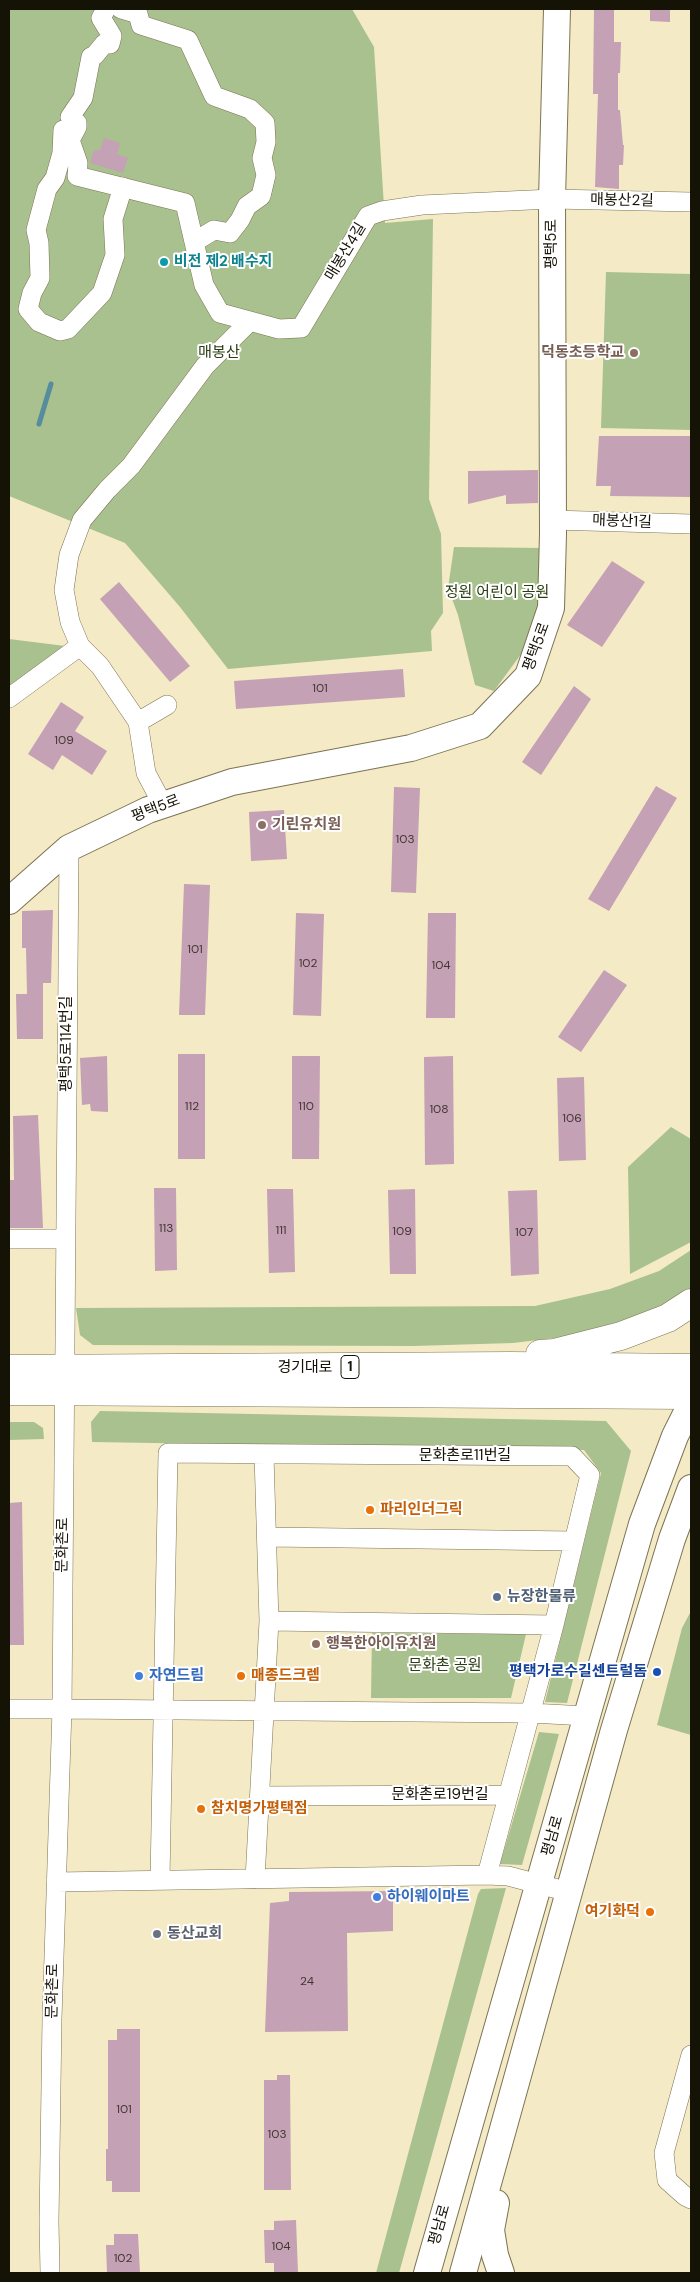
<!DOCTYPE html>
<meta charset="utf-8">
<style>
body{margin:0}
#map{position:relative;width:700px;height:2282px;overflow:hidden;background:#f4eac5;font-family:"DM Sans",sans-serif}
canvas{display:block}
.frame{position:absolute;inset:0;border:10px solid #151206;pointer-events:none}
</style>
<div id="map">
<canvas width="700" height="2282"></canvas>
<div class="frame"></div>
</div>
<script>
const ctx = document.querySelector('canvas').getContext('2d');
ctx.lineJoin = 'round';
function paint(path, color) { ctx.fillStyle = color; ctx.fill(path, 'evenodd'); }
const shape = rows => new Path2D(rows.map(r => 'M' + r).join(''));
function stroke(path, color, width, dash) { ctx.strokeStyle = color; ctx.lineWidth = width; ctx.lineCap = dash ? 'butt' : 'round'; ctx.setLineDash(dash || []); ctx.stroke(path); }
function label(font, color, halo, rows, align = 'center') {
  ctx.font = font + ' "DM Sans","Noto Sans KR",sans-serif'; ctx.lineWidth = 4; ctx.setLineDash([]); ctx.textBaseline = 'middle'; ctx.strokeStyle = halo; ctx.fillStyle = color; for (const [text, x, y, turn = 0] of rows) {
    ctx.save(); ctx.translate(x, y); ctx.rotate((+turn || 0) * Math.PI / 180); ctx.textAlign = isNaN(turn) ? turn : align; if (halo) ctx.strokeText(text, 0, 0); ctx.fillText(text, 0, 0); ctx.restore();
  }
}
const green = shape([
 [9,9,352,9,374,47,385,223,433,219,429,499,441,534,443,613,431,631,432,651,228,669,180,607,125,543,9,496],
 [606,272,691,274,691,430,601,428],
 [454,547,544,548,541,601,527,646,494,691,475,685,458,615,448,588],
 [9,639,65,646,9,691],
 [671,1127,691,1139,691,1242,630,1274,628,1167],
 [691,1250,691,1290,682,1297,634,1317,571,1336,513,1343,414,1346,93,1345,80,1335,76,1308,535,1306,610,1289,659,1271],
 [100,1411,606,1421,631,1451,567,1703,545,1702,601,1473,584,1450,92,1442,91,1422],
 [9,1422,34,1422,43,1428,44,1439,9,1440],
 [691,1611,691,1735,657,1725,682,1628],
 [372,1633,526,1634,511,1698,371,1698],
 [539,1732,559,1734,522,1865,500,1864],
 [506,1888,399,2273,376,2273,478,1894,481,1889]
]);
const stream = shape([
 [39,424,51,384]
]);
const building = shape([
 [594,9,614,9,614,42,621,42,620,73,618,73,618,110,620,110,623,145,624,145,623,165,619,165,619,189,595,187,598,94,593,94],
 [650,9,670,9,670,22,650,21],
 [104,138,120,143,117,154,128,158,123,173,90,163,94,150,100,150],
 [599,436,691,436,691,497,610,496,611,486,596,486],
 [538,470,538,503,506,504,506,495,468,504,468,471],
 [612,561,645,582,602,647,567,625],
 [119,582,190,666,170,682,100,599],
 [403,669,405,697,236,709,234,681],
 [574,686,591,699,541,775,522,762],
 [61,702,84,717,75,731,107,751,92,775,62,755,53,770,28,754],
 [656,786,677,798,609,911,588,899],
 [394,787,420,788,416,893,391,892],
 [284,810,287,859,251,861,249,812],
 [184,884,210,885,205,1015,179,1015],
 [53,910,51,983,43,983,43,1039,17,1039,16,994,27,994,26,948,22,948,22,911],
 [296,913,324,914,321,1016,293,1015],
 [428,913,456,913,455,1018,426,1018],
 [604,970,627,985,581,1052,558,1037],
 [178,1054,205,1054,205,1159,178,1159],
 [107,1056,108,1112,91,1111,90,1104,82,1105,80,1058],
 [292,1056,320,1056,319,1159,292,1159],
 [453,1056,454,1164,425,1165,424,1057],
 [584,1077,586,1160,559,1161,557,1078],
 [38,1115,43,1228,10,1228,9,1180,14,1180,13,1116],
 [154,1188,176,1188,177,1270,155,1271],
 [267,1189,293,1189,295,1272,269,1273],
 [415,1189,416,1274,390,1274,388,1190],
 [537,1190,539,1274,511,1276,508,1191],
 [22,1502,24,1645,9,1645,9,1503],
 [393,1891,393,1931,347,1933,348,2031,265,2032,270,1903,289,1901,289,1892],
 [117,2029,140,2029,140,2192,112,2192,112,2181,106,2181,106,2149,108,2149,108,2040,117,2040],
 [277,2075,290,2075,291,2190,264,2190,264,2080,277,2080],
 [296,2220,298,2273,274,2273,274,2263,265,2263,264,2230,274,2230,274,2221],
 [114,2234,138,2234,140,2273,107,2273,106,2245,114,2245]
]);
const street = shape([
 [106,9,101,18,112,36,110,44,104,44,95,55,91,57,83,98,70,117,77,123,77,127,70,140,78,163,77,176,185,203,204,285,220,313,279,329,301,328,368,216,382,211,422,205,552,199,691,202],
 [121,9,138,14,141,25,188,40,214,96,250,109,265,123,266,142,262,158,266,175,261,196,247,206,240,220,230,233,214,230,194,242],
 [63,130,62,153,55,178,47,189,36,230,39,243,40,278,32,293,28,309,39,322,60,331,68,329,102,293,115,255,113,219,123,187],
 [552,520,691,524],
 [9,698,80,646],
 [138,722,167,705],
 [163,805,146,773,138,722,100,666,80,646,70,622,64,590,69,555,82,520,107,490,131,466,205,366,250,321],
 [69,848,62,1709,531,1713,586,1716],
 [9,1239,66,1239],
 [268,1537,574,1541],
 [269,1621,554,1625],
 [9,1709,62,1709,52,2019,49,2222,50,2273],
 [260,1796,507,1795],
 [160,1879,168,1453,572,1456,590,1475,554,1625,487,1875],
 [255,1879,269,1621,264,1455],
 [56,1882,487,1875,508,1876,569,1892],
 [691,2055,664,2153,667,2180,685,2196,691,2199]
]);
const secondary = shape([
 [9,901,69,848,148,810,232,782,411,748,480,726,528,676,551,608,553,534,552,199,557,9],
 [496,2203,491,2230,495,2255,501,2273],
 [427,2273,642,1524,675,1436,691,1404],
 [463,2273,614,1730,672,1539,691,1488]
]);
const primary = shape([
 [540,1354,554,1353,621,1336,668,1318,691,1303],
 [9,1369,511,1366,691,1368],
 [9,1391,691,1395]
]);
const markers = [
 [164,262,5,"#0f9aa8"],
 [634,353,5,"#8d6e63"],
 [262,825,5,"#8d6e63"],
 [370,1510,5,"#e8710a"],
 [497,1597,5,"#5c6f8a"],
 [316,1644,5,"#8d6e63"],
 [657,1672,5,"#1a4fb4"],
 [139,1676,5,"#3f7fe0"],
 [241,1676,5,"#e8710a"],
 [201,1809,5,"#e8710a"],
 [377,1897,5,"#3f7fe0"],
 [650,1912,5,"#e8710a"],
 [157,1934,5,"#6b7280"]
];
const numberNames = [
 ["101",320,689],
 ["109",64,741],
 ["103",405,840],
 ["101",195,950],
 ["102",308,964],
 ["104",441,966],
 ["112",192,1107],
 ["110",306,1107],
 ["108",439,1110],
 ["106",572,1119],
 ["113",166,1229],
 ["111",281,1231],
 ["109",402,1232],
 ["107",524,1233],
 ["24",307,1982],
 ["101",124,2110],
 ["103",277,2135],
 ["104",281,2247],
 ["102",123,2259]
];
const shields = [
 [350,1367,18]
];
const shieldNames = [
 ["1",350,1367]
];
const streetNames = [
 ["매봉산2길",622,201,1],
 ["평택5로",552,244,-90],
 ["매봉산4길",346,252,-59],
 ["매봉산1길",622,522,2],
 ["평택5로",537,647,-70],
 ["평택5로",156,809,-21],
 ["평택5로114번길",67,1044,-90],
 ["경기대로",305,1368],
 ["문화촌로11번길",465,1456],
 ["문화촌로",63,1545,-89],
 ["문화촌로19번길",440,1795],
 ["평남로",553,1836,-74],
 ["문화촌로",53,1991,-89],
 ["평남로",440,2225,-74]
];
const cultureNames = [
 ["비전 제2 배수지",174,262]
];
const parkNames = [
 ["매봉산",219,353],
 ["정원 어린이 공원",497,593],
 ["문화촌 공원",445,1666]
];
const educationNames = [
 ["덕동초등학교",624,353,"right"],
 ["기린유치원",272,825],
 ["행복한아이유치원",326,1644]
];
const foodNames = [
 ["파리인더그릭",380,1510],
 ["매종드크렘",251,1676],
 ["참치명가평택점",211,1809],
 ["여기화덕",640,1912,"right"]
];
const serviceNames = [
 ["뉴장한물류",507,1597]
];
const transitNames = [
 ["평택가로수길센트럴돔",647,1672]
];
const shopNames = [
 ["자연드림",149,1676],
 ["하이웨이마트",387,1897]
];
const worshipNames = [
 ["동산교회",167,1934]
];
paint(green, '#a8c18f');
stroke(stream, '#578c9d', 5);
paint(building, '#c4a1b4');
stroke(street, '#7c7353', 20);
stroke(secondary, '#7c7353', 28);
stroke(primary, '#7c7353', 29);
stroke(street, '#fff', 19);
stroke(secondary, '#fff', 26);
stroke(primary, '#fff', 28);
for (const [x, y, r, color] of markers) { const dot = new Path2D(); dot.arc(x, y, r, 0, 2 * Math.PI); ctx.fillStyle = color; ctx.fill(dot); stroke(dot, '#fff', 2); }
label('12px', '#413632', null, numberNames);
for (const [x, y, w] of shields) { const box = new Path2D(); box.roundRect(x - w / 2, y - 11.5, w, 23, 4); ctx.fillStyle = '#fff'; ctx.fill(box); stroke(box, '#151206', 1); }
label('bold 14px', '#151206', null, shieldNames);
label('15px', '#151206', '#fff', streetNames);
label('bold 15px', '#0d838f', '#fff', cultureNames, 'left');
label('15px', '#2b3e12', '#fff', parkNames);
label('bold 15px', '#785e54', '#fff', educationNames, 'left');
label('bold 15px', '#c56008', '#fff', foodNames, 'left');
label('bold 15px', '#4e5e75', '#fff', serviceNames, 'left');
label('bold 15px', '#164399', '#fff', transitNames, 'right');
label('bold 15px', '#366cbe', '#fff', shopNames, 'left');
label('bold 15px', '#5b616d', '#fff', worshipNames, 'left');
</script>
